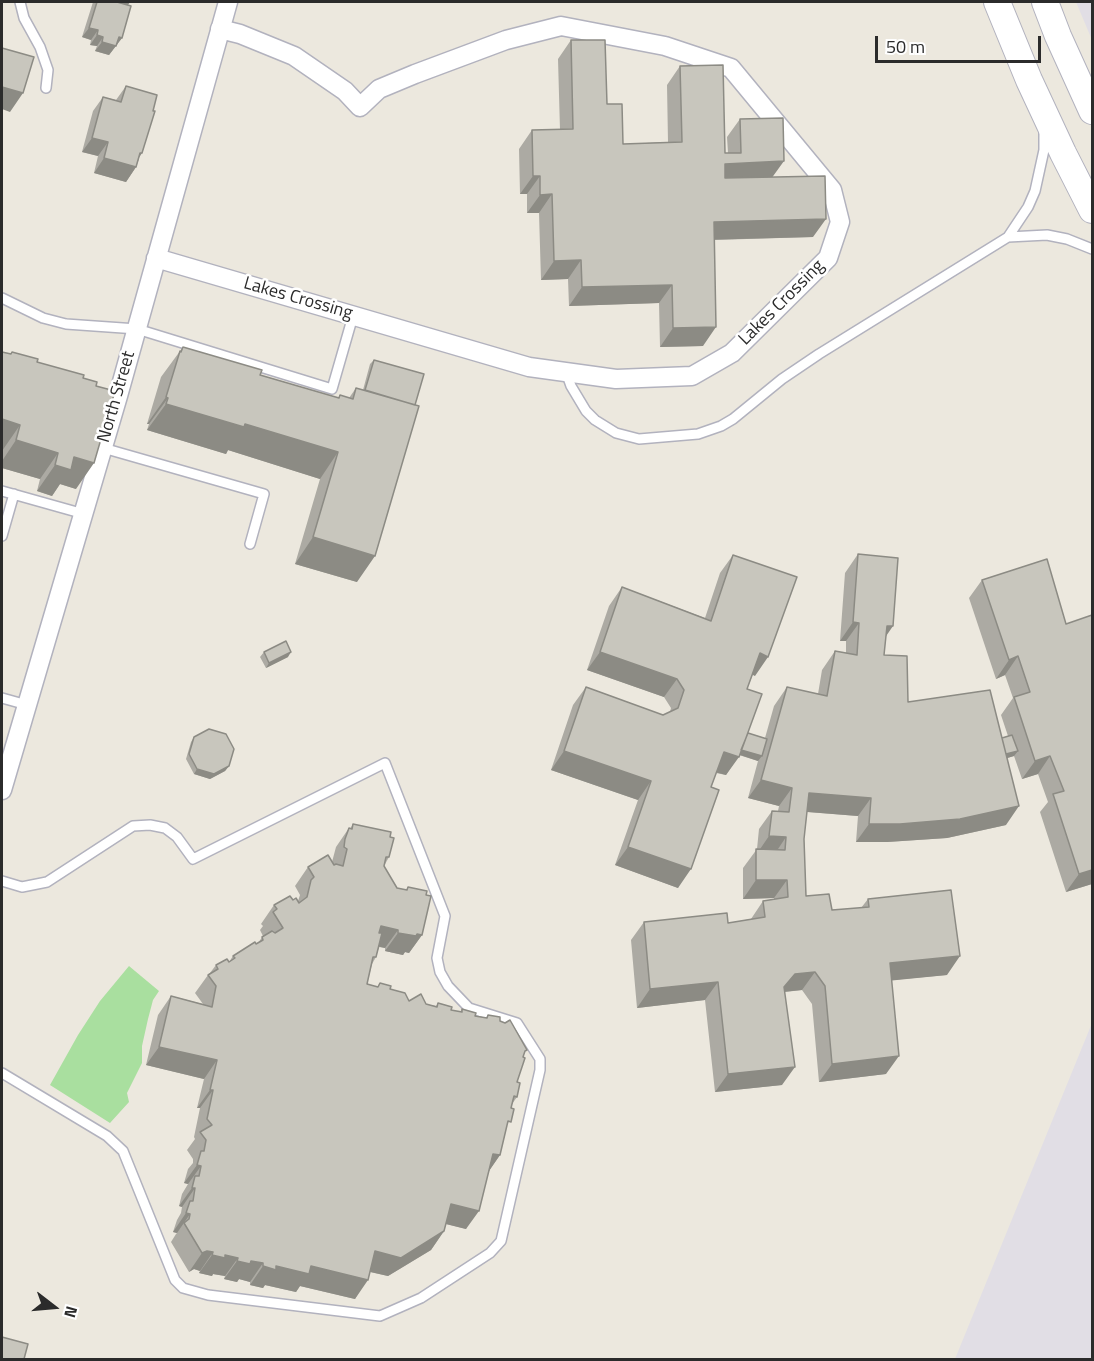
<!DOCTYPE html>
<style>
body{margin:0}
#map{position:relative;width:1094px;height:1361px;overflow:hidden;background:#ece8de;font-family:"Titillium Web",sans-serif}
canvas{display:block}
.frame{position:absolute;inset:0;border:3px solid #2b2b2b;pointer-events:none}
.north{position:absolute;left:24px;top:1277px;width:60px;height:60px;-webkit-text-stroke:4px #fff;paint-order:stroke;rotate:106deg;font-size:16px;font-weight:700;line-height:24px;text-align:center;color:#2b2b2b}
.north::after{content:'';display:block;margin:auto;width:21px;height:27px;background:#2b2b2b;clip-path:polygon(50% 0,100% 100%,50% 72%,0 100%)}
.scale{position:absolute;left:875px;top:36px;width:166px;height:27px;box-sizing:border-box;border:3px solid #2b2b2b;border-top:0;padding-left:8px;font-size:18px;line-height:21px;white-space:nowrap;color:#2b2b2b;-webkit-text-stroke:4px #fff;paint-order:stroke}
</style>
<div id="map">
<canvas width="1094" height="1361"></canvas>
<div class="frame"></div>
<div class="north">N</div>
<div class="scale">50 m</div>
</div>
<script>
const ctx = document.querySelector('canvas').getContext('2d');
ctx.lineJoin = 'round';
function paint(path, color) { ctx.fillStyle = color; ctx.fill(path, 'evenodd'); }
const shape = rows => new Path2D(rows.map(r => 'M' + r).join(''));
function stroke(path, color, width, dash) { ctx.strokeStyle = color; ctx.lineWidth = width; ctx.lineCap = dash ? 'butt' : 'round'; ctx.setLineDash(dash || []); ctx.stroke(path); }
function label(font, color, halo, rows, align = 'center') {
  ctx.font = font + ' "Titillium Web",sans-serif'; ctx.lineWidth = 5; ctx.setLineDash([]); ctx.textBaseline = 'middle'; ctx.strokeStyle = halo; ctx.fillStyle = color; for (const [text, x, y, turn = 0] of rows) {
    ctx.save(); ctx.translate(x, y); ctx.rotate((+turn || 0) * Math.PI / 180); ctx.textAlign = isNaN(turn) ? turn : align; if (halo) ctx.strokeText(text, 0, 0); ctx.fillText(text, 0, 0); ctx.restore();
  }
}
const industrial = shape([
 [1076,2,1092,2,1092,40],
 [1092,1023,1092,1359,955,1359]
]);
const green = shape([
 [129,966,159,991,153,1000,148,1019,142,1046,142,1063,127,1093,129,1102,110,1123,50,1085,78,1035,100,1001]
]);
const lane = shape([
 [20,2,24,18,40,47,48,70,46,88],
 [1008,237,1047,235,1067,239,1092,249],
 [2,298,43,318,66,324,137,329,332,389,353,316],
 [566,372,571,386,586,411,595,420,616,433,639,439,698,434,721,426,733,419,782,379,819,354,1008,237,1028,207,1035,191,1044,150,1044,131],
 [103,448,264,494,250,544],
 [2,491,84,514],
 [2,536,14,494],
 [2,698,27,705],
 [2,881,22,887,47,882,133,826,150,825,165,828,177,837,193,859,385,763,445,916,437,958,440,972,448,986,469,1008,517,1023,540,1059,540,1070,501,1241,490,1253,421,1298,380,1316,208,1295,183,1288,175,1280,123,1151,107,1136,2,1073]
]);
const street = shape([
 [156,258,529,367,616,379,692,376,732,353,828,258,840,222,832,190,731,68,665,46,561,26,506,40,415,74,379,89,360,107,345,91,294,56,240,34,220,29],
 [2,790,118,396,228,2]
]);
const secondary = shape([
 [997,2,1029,80,1063,153,1092,210],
 [1045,2,1058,36,1092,111]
]);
const wall = shape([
 [93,2,130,2,128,5,122,38,109,55,95,51,97,46,90,45,91,40,82,37],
 [571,40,607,104,623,144,668,142,667,85,680,66,725,153,728,153,727,137,740,119,772,177,813,237,714,240,703,346,660,347,659,303,569,306,568,279,541,280,539,213,527,213,527,194,520,194,519,149,532,130,560,130,558,59],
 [126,86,139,159,136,167,126,182,94,173,98,156,82,152,93,111,103,97,116,100],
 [183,347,260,375,338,398,340,395,349,398,356,388,363,390,370,364,374,360,357,582,295,564,320,479,228,450,226,454,147,430,149,424,147,424,161,377],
 [2,352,10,354,12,352,37,362,76,489,60,484,52,496,37,491,40,479,2,468],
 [858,554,885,637,884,655,908,702,1002,738,1008,736,1001,715,1013,698,1005,675,996,679,969,598,982,580,1047,559,1092,884,1066,892,1040,812,1048,802,1038,774,1022,779,1014,756,1007,758,1006,825,947,838,887,842,856,842,858,816,807,812,804,839,806,896,832,910,861,908,868,899,947,975,892,980,886,1074,819,1082,812,1004,802,990,785,992,782,1085,715,1092,705,1000,637,1008,631,940,644,922,728,923,751,919,763,901,774,899,774,898,743,899,743,868,757,849,759,829,772,811,778,811,779,806,748,798,758,761,739,755,726,775,716,773,678,888,615,865,638,800,551,770,573,705,586,687,663,715,670,712,671,708,664,697,587,670,609,606,622,587,705,618,720,573,733,555,755,676,753,674,747,689,748,733,765,738,774,706,787,687,818,694,822,670,835,651,846,653,846,641,840,641,845,573],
 [264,652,288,657,266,668,260,657],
 [194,737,229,766,225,771,210,779,194,774,186,759,191,742],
 [353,824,390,837,389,857,384,866,397,888,406,890,408,887,422,935,409,953,405,952,403,955,385,951,385,948,379,947,376,957,372,964,367,984,377,987,380,983,409,1001,436,1006,438,1003,451,1010,460,1012,462,1009,475,1016,486,1018,488,1015,500,1021,524,1055,517,1082,517,1097,512,1104,500,1155,488,1172,466,1229,446,1224,444,1231,431,1250,388,1276,370,1272,355,1299,300,1286,296,1292,265,1285,263,1288,250,1285,250,1282,239,1279,237,1282,224,1279,225,1276,213,1274,212,1276,199,1273,200,1271,194,1269,189,1272,171,1242,176,1234,177,1233,173,1232,177,1220,181,1213,182,1207,179,1206,182,1194,188,1184,184,1183,188,1169,193,1163,193,1159,187,1150,195,1139,194,1137,200,1108,197,1108,204,1079,146,1065,158,1015,171,996,203,1004,195,993,208,975,210,973,216,965,229,962,233,956,258,943,263,936,260,930,263,926,261,924,274,905,293,900,298,901,300,895,295,886,308,867,332,862,336,847,349,828,350,829]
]);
const shadedWall = shape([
 [113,2,130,2,127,6],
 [89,28,98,30,91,40,82,37],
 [97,35,103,37,97,46,90,45],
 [119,37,122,38,109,55,95,51,102,42],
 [2,87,23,93,10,112,2,109],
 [92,138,108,142,98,156,82,152],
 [140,153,142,153,133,167,136,167,126,182,94,173,104,158],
 [784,161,771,179,712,183,725,164],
 [533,176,540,176,527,194,520,194],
 [552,194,539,213,527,213,540,195],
 [826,219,813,237,701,240,714,222],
 [581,260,568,279,541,280,554,261],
 [672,285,659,303,569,306,582,287],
 [716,327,703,346,660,347,673,328],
 [166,397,168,398,149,424,147,424],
 [166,404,245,424,338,452,320,479,228,450,226,454,147,430],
 [2,419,20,425,2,451],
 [16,440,58,453,40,479,2,468,2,461],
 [74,457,94,463,76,489,60,484,52,496,37,491,55,465],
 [313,537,375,556,357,582,295,564],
 [853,622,859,623,846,641,840,641],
 [887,626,893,626,880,645],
 [291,652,288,657,266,668,269,663],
 [600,652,677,679,664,697,587,670],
 [760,653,768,657,755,676,747,672],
 [1018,656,1005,675,996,679,1009,660],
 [737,748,762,756,758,761,734,753],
 [564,751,651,781,638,800,551,770],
 [1018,751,1014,756,991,763,994,758],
 [724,752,739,757,726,775,711,771],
 [1050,756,1038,774,1022,779,1035,761],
 [229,766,225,771,210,779,194,774,197,769],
 [761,780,792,788,779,806,748,798],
 [809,793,871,798,858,816,796,811],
 [1019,806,1006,825,947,838,887,842,856,842,869,824],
 [769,836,786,837,774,855,756,855],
 [628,847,691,869,678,888,615,865],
 [1092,870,1092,884,1066,892,1079,874],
 [756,880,787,880,774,898,743,899],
 [381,926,398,930,385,948,368,944],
 [398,933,417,934,422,935,409,953,405,952,403,955,385,951],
 [960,956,947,975,877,982,890,963],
 [815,972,802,990,782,992,784,987,795,974],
 [718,982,705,1000,637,1008,650,989],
 [159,1047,217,1060,204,1079,146,1065],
 [899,1056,886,1074,819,1082,832,1064],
 [795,1067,782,1085,715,1092,728,1074],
 [210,1090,213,1090,200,1108,197,1108],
 [493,1154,500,1155,487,1174],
 [197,1165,201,1166,188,1184,184,1183],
 [192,1188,195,1188,182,1207,179,1206],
 [451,1204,479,1211,466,1229,438,1222],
 [186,1213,190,1214,177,1233,173,1232],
 [444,1231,431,1250,388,1276,362,1270,375,1251],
 [207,1251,213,1252,200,1271,194,1269,189,1272,202,1253],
 [212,1255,225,1255,238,1258,225,1276,213,1274,212,1276,199,1273],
 [237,1261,251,1261,263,1263,250,1282,239,1279,237,1282,224,1279],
 [263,1266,311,1266,368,1280,355,1299,300,1286,296,1292,265,1285,263,1288,250,1285]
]);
const building = shape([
 [97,2,117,2,131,6,122,38,119,37,116,46,102,42,103,37,97,35,98,30,89,28,97,2],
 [571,40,605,40,607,104,622,104,623,144,682,142,680,66,723,65,725,153,741,153,740,119,783,118,784,161,725,164,725,178,825,176,826,219,714,222,716,327,673,328,672,285,582,287,581,260,554,261,552,194,540,195,540,176,533,176,532,130,573,129,571,40],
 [2,48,34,57,23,93,2,87,2,48],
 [126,86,157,95,153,111,155,111,142,153,140,153,136,167,104,158,108,142,92,138,103,97,121,102,126,86],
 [183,347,262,370,260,375,339,398,340,395,353,399,356,388,419,406,375,556,313,537,338,452,245,424,244,427,166,404,168,398,166,397,180,351,181,352,183,347],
 [2,352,11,354,12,352,38,359,37,362,84,375,83,378,97,382,96,386,115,391,94,463,74,457,71,470,55,465,58,453,16,440,20,425,2,419,2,352],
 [374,360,424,374,415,405,365,390,374,360],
 [858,554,898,558,893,626,887,626,884,655,907,656,908,702,990,690,1019,806,960,819,900,824,869,824,871,798,809,793,804,839,806,896,829,894,832,910,869,907,868,899,951,890,960,956,890,963,899,1056,832,1064,825,986,815,972,795,974,784,987,795,1067,728,1074,718,982,650,989,644,922,727,913,728,923,765,917,763,901,788,897,787,880,756,880,756,849,785,850,786,837,769,836,772,811,789,812,792,788,761,780,787,687,827,696,835,651,857,655,859,623,853,622,858,554],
 [733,555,797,577,768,657,760,653,747,689,762,694,739,757,724,752,711,787,719,790,691,869,628,847,651,781,564,751,586,687,663,715,678,708,684,690,677,679,600,652,622,587,711,621,733,555],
 [1047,559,1066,624,1092,615,1092,870,1079,874,1053,794,1064,791,1050,756,1035,761,1014,697,1030,692,1018,656,1009,660,982,580,1047,559],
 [286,641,291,652,269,663,264,652,286,641],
 [209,729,226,734,234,749,229,766,214,774,197,769,189,754,194,737,209,729],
 [748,733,767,739,762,756,741,750,748,733],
 [1012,735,1018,751,1006,754,1002,738,1012,735],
 [353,824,391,832,390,837,394,838,389,857,386,857,384,866,397,888,407,890,408,887,427,891,426,895,431,896,422,935,417,934,416,936,398,933,398,930,381,926,379,933,382,933,376,957,373,957,367,984,378,987,380,983,391,986,390,989,405,993,409,1001,421,994,426,1004,437,1007,438,1003,452,1007,451,1010,462,1012,462,1009,476,1013,475,1016,487,1018,488,1015,500,1017,500,1021,505,1023,510,1020,527,1050,525,1051,523,1057,525,1058,517,1082,520,1083,517,1097,514,1096,511,1108,514,1109,511,1122,508,1121,500,1155,493,1154,479,1211,451,1204,444,1231,401,1258,375,1251,368,1280,311,1266,309,1274,276,1266,276,1270,263,1266,263,1263,251,1261,250,1264,237,1261,238,1258,225,1255,225,1258,212,1255,213,1252,207,1251,202,1253,184,1223,189,1219,190,1214,186,1213,190,1201,193,1201,195,1188,192,1188,195,1176,199,1176,201,1166,197,1165,201,1151,204,1151,206,1140,200,1132,212,1125,207,1119,213,1090,210,1090,217,1060,159,1047,171,996,212,1007,216,986,208,975,218,969,216,965,227,959,229,962,235,958,233,956,255,942,256,944,263,940,262,937,272,931,275,933,283,928,273,912,277,909,274,905,290,896,293,900,296,898,299,903,307,897,311,880,314,877,308,867,328,855,334,865,336,864,343,866,347,849,344,847,345,839,349,828,352,829,353,824],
 [2,1337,28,1344,24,1359,2,1359,2,1337]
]);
const streetNames = [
 ["Lakes Crossing",298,299,16],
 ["Lakes Crossing",782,303,-45],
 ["North Street",117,397,-74]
];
paint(industrial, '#e1dee5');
paint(green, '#a9df9f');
stroke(lane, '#b2b2be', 12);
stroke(street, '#b2b2be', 21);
stroke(secondary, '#b2b2be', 28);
stroke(lane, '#fff', 9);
stroke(street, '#fff', 18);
stroke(secondary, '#fff', 26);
paint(wall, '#acaaa3');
paint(shadedWall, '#8c8b84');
paint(building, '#c8c6bd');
stroke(building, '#8c8b84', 1.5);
label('18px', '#2b2b2b', '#fff', streetNames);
</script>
